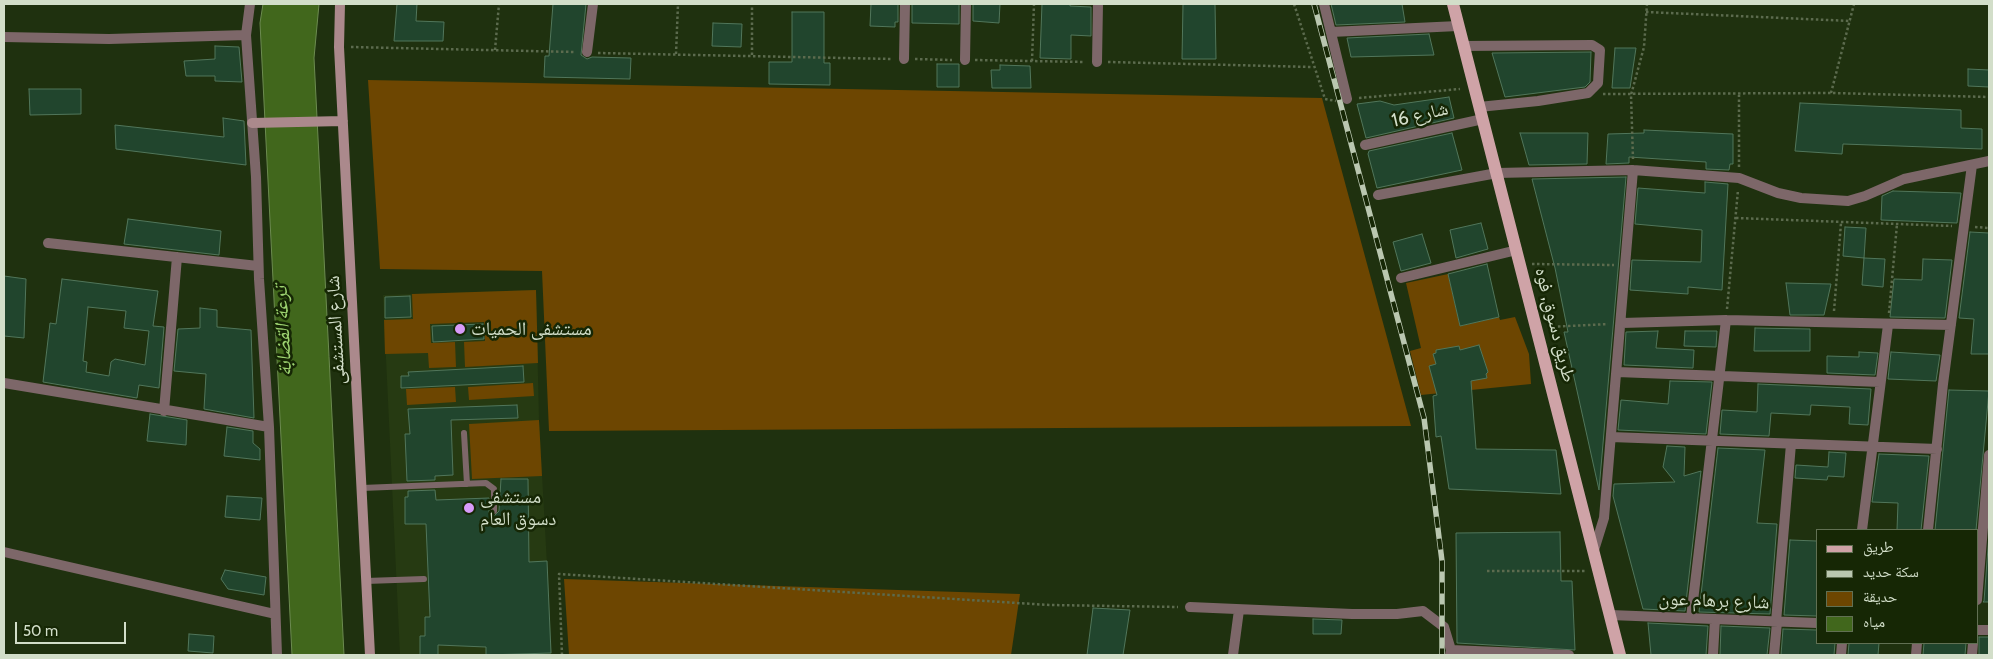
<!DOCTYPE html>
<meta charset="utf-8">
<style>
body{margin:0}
#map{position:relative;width:1993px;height:659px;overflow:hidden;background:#1f310f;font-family:Cabin,"Noto Naskh Arabic",sans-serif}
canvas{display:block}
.frame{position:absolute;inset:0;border:5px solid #d2dec9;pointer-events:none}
.legend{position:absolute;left:1816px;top:529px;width:162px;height:115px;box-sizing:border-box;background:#162705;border:1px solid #617053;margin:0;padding:6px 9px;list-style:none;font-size:15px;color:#d2dec9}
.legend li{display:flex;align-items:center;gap:10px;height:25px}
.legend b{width:25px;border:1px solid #617053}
.scale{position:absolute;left:15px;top:622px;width:111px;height:22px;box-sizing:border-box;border:2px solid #d2dec9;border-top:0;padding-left:6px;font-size:15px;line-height:18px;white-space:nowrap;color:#d2dec9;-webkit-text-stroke:4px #162705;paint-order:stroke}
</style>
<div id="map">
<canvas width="1993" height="659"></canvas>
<div class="frame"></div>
<ul class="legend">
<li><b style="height:6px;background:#cfa3a7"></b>طريق</li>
<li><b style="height:6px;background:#bac7b0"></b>سكة حديد</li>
<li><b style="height:14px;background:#6d4601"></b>حديقة</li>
<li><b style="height:14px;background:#41671c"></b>مياه</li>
</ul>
<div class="scale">50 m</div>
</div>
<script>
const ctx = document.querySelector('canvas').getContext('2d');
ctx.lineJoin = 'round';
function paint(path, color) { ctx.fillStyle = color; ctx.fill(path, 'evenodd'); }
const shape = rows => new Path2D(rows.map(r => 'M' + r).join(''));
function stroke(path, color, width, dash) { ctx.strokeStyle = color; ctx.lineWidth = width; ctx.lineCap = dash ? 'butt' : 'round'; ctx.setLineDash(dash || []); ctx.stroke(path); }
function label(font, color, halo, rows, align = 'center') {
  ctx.font = font + ' Cabin,"Noto Naskh Arabic",sans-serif'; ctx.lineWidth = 5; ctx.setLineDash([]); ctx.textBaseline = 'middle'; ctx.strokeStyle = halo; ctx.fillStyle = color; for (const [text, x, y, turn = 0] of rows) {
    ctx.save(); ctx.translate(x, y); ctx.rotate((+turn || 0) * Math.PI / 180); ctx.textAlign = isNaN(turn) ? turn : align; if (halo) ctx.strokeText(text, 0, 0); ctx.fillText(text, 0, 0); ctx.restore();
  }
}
const built = shape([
 [536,290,539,420,552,655,400,655,383,295]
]);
const green = shape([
 [368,80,1322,98,1411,426,549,431,542,271,380,269],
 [1448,274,1460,326,1499,317,1500,320,1515,317,1529,354,1531,384,1421,395,1410,351,1421,348,1406,283],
 [536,290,538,363,465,367,464,342,485,341,484,322,430,324,431,343,455,342,456,367,429,368,428,353,385,354,384,320,413,319,412,294],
 [533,383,534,396,469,400,468,387],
 [455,387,456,402,407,405,406,389],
 [539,420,542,476,472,479,469,424],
 [564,579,1020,594,1011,655,569,655]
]);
const water = shape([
 [263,4,319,4,314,58,344,655,292,655,260,23,263,4]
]);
const building = shape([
 [397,4,417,4,416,21,444,22,443,41,394,41,397,4],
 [553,4,586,4,581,55,587,59,592,57,631,58,630,79,544,77,545,56,549,56,553,4],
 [871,4,898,4,898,22,895,22,895,27,870,26,871,4],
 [912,4,959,4,959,24,912,23,912,4],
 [973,4,1000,4,999,23,973,21,973,4],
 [1042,4,1070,4,1070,6,1091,7,1091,36,1071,35,1071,59,1040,58,1042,4],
 [1183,4,1215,4,1216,59,1182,59,1183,4],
 [1331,4,1402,4,1405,22,1336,25,1331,4],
 [792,12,824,12,824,63,830,63,830,85,769,84,769,62,792,62,792,12],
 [713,23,742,24,741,47,712,46,713,23],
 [1429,34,1434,55,1351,57,1347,38,1429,34],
 [215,46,239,47,242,82,215,81,215,76,186,76,184,61,215,59,215,46],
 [1615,48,1636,48,1630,88,1612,88,1615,48],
 [1591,52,1590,82,1585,87,1505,97,1492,53,1591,52],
 [937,64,959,64,959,87,937,87,937,64],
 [1000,65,1030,66,1031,88,992,88,991,70,1000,70,1000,65],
 [1968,69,1989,70,1989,87,1968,86,1968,69],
 [29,89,81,89,81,114,30,115,29,89],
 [1449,97,1454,118,1366,138,1357,104,1380,101,1394,105,1449,97],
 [1800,103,1961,110,1961,128,1982,129,1982,149,1843,144,1842,154,1795,151,1800,103],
 [223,118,244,121,246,165,116,149,115,125,224,137,223,118],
 [1644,130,1733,134,1733,164,1730,164,1729,170,1706,169,1706,162,1629,157,1629,163,1606,164,1608,134,1644,133,1644,130],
 [1452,133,1462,170,1377,188,1368,154,1369,151,1452,133],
 [1520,133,1588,133,1587,164,1529,165,1520,133],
 [1626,177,1599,490,1564,332,1568,332,1555,268,1532,179,1626,177],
 [1705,182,1728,184,1722,290,1688,287,1688,294,1630,290,1632,260,1701,262,1702,230,1635,224,1638,188,1705,193,1705,182],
 [1893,191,1961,193,1957,223,1881,220,1882,196,1893,191],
 [128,219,221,231,219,255,124,244,128,219],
 [1481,223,1488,249,1456,258,1450,230,1481,223],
 [1845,227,1866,228,1864,258,1843,256,1845,227],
 [1970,232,1989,233,1989,354,1971,354,1974,319,1959,318,1970,232],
 [1422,234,1431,263,1401,271,1393,242,1422,234],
 [1864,258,1885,259,1883,287,1862,285,1864,258],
 [1923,259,1952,260,1945,318,1890,317,1894,279,1922,280,1923,259],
 [1487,264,1499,317,1460,326,1448,274,1487,264],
 [4,276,26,279,24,338,4,336,4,276],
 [62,279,158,291,153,326,164,327,159,388,139,385,137,398,43,382,50,323,56,324,62,279],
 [88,307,126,311,124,328,149,331,145,365,115,359,111,362,109,376,86,372,87,362,83,361,88,307],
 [1786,283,1831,284,1824,315,1790,315,1786,283],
 [410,296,411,317,385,318,385,297,410,296],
 [200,308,217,310,217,327,251,330,254,418,204,409,206,374,174,371,178,329,200,328,200,308],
 [483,324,484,339,433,342,432,326,483,324],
 [1755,328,1810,329,1810,351,1754,351,1755,328],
 [1658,331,1656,348,1694,350,1693,368,1624,365,1626,332,1658,331],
 [1685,331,1717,331,1716,347,1684,346,1685,331],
 [1479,345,1488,372,1486,374,1487,378,1471,381,1476,449,1556,450,1561,494,1449,489,1441,436,1436,437,1433,396,1437,395,1429,366,1436,364,1433,354,1436,353,1436,350,1459,346,1460,350,1479,345],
 [1859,352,1878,353,1875,375,1827,373,1827,356,1859,357,1859,352],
 [1891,352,1940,355,1936,381,1888,379,1891,352],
 [523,366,524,382,401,388,401,376,409,376,408,372,523,366],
 [1670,381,1712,382,1706,434,1618,430,1621,400,1668,404,1670,381],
 [1758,384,1871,389,1868,425,1849,424,1850,407,1811,405,1810,415,1771,413,1769,436,1720,434,1722,410,1757,412,1758,384],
 [1949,390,1989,391,1976,530,1935,530,1949,390],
 [517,405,518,418,451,420,453,475,435,476,435,480,407,481,405,434,410,434,408,409,517,405],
 [150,414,187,420,186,445,147,441,150,414],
 [227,427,253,431,253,443,260,449,260,460,224,456,227,427],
 [1667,446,1685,447,1684,476,1701,471,1685,611,1643,609,1613,496,1614,484,1675,482,1663,467,1667,446],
 [1718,448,1765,450,1757,523,1777,524,1770,614,1699,612,1718,448],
 [1829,452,1846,453,1844,477,1828,476,1827,480,1795,478,1796,465,1828,467,1829,452],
 [1879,454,1929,456,1921,530,1897,530,1898,503,1872,502,1879,454],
 [501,479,528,479,529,562,547,561,551,653,486,655,486,647,438,645,438,655,420,655,420,636,425,636,425,617,430,617,426,524,405,524,405,497,408,497,408,491,435,490,436,500,489,498,489,513,494,516,499,511,501,479],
 [227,496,262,498,260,520,225,517,227,496],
 [1560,532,1561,581,1572,581,1575,650,1457,643,1456,533,1560,532],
 [1989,535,1989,602,1983,602,1984,601,1989,535],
 [1790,540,1817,541,1817,616,1784,615,1790,540],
 [225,570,266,577,264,595,228,589,221,579,225,570],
 [1093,608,1130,610,1123,655,1087,655,1093,608],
 [1313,619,1342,620,1341,634,1313,634,1313,619],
 [1648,623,1708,626,1706,655,1651,655,1648,623],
 [1721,626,1770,628,1767,655,1720,655,1721,626],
 [1783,629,1817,630,1817,643,1835,643,1834,655,1781,655,1783,629],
 [189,634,214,636,213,653,188,651,189,634],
 [1979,637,1989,637,1989,655,1979,655,1979,637],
 [1849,643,1879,643,1878,655,1848,655,1849,643],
 [1924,643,1966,643,1965,655,1923,655,1924,643]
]);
const path = shape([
 [1294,4,1325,99,1336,101],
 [1646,12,1851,21],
 [351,47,575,52],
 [495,50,499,4],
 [598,53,892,59],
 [676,54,678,4],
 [752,55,752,4],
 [915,59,952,60],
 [975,60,1085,62],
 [1032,61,1034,4],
 [1108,62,1313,67],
 [1831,93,1854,4],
 [1603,94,1831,93,1989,97],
 [1359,98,1460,89],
 [1633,159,1631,95,1644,47,1647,4],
 [1739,167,1739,95],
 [1736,218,1952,226],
 [1975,227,1989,228],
 [1532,264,1614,265],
 [1727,309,1738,190],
 [1834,311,1841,223],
 [1889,313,1897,224],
 [1548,327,1608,324],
 [1487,571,1585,571],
 [562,655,559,574,1049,605,1178,607]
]);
const lane = shape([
 [464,433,467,484],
 [362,488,486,483,494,489,494,511],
 [366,581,424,579]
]);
const street = shape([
 [250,4,246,35,256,177,259,279,269,427,277,655],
 [1324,4,1347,99],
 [1331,32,1458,26],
 [4,37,109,39,246,35],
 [1463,46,1592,45,1600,50,1598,83,1588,93,1538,101,1479,107],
 [587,52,593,4],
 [904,59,905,4],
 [965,60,966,4],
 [1097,62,1098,4],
 [1365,145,1483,119],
 [1378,195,1497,173,1633,170,1739,178,1778,193,1801,198,1848,201,1865,196,1904,179,1989,161],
 [48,243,258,266],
 [1401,278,1517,250],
 [1622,323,1726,320,1951,325],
 [1617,372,1880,382],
 [4,383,269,427],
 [164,411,177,257],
 [1611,437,1937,449],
 [1862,530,1888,325],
 [1928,530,1943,384,1972,165],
 [1594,550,1604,518,1633,170],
 [4,552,275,614],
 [1977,600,1989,455],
 [1190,607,1352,614,1397,614,1423,611,1444,627,1451,650,1450,655],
 [1610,615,1817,623],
 [1691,618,1726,320],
 [1776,622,1791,444],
 [1977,630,1989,630],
 [1451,650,1569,655],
 [1233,655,1239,610],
 [1713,655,1715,619],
 [1774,655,1777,622],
 [1841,655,1842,643],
 [1916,655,1917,643],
 [1972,655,1973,643]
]);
const secondary = shape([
 [340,4,339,47,370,655],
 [252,123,343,121]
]);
const primary = shape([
 [1453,4,1620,655]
]);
const rail = shape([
 [1314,4,1424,418,1442,561,1442,655]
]);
const markers = [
 [460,329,6,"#d79bf9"],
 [469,508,6,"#d79bf9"]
];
const streetNames = [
 ["شارع 16",1420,115,-13],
 ["طريق دسوق, فوه",1555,325,76],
 ["شارع المستشفى",336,330,-93],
 ["شارع برهام عون",1714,601,2]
];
const poiNames = [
 ["مستشفى الحميات",471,329],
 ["مستشفى",480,497],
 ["دسوق العام",480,519]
];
const waterNames = [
 ["ترعة القضابة",283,331,-93]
];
paint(built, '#263a12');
paint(green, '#6d4601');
paint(water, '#41671c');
stroke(water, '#6c8b50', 1);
paint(building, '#21452d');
stroke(building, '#51765b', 1);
stroke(path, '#5c6b4e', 2.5, [2.5, 2.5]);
stroke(lane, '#7d6769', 6);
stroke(street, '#7d6769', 10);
stroke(secondary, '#ab898c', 10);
stroke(primary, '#cfa3a7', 12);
stroke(rail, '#bac7b0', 5.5);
stroke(rail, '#162705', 4, [11]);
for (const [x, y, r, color] of markers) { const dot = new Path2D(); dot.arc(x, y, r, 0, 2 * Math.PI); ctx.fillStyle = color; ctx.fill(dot); stroke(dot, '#162705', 2); }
label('19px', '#d2dec9', '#162705', streetNames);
label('19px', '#d2dec9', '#162705', poiNames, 'left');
label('italic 20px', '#9dd370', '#162705', waterNames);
</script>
